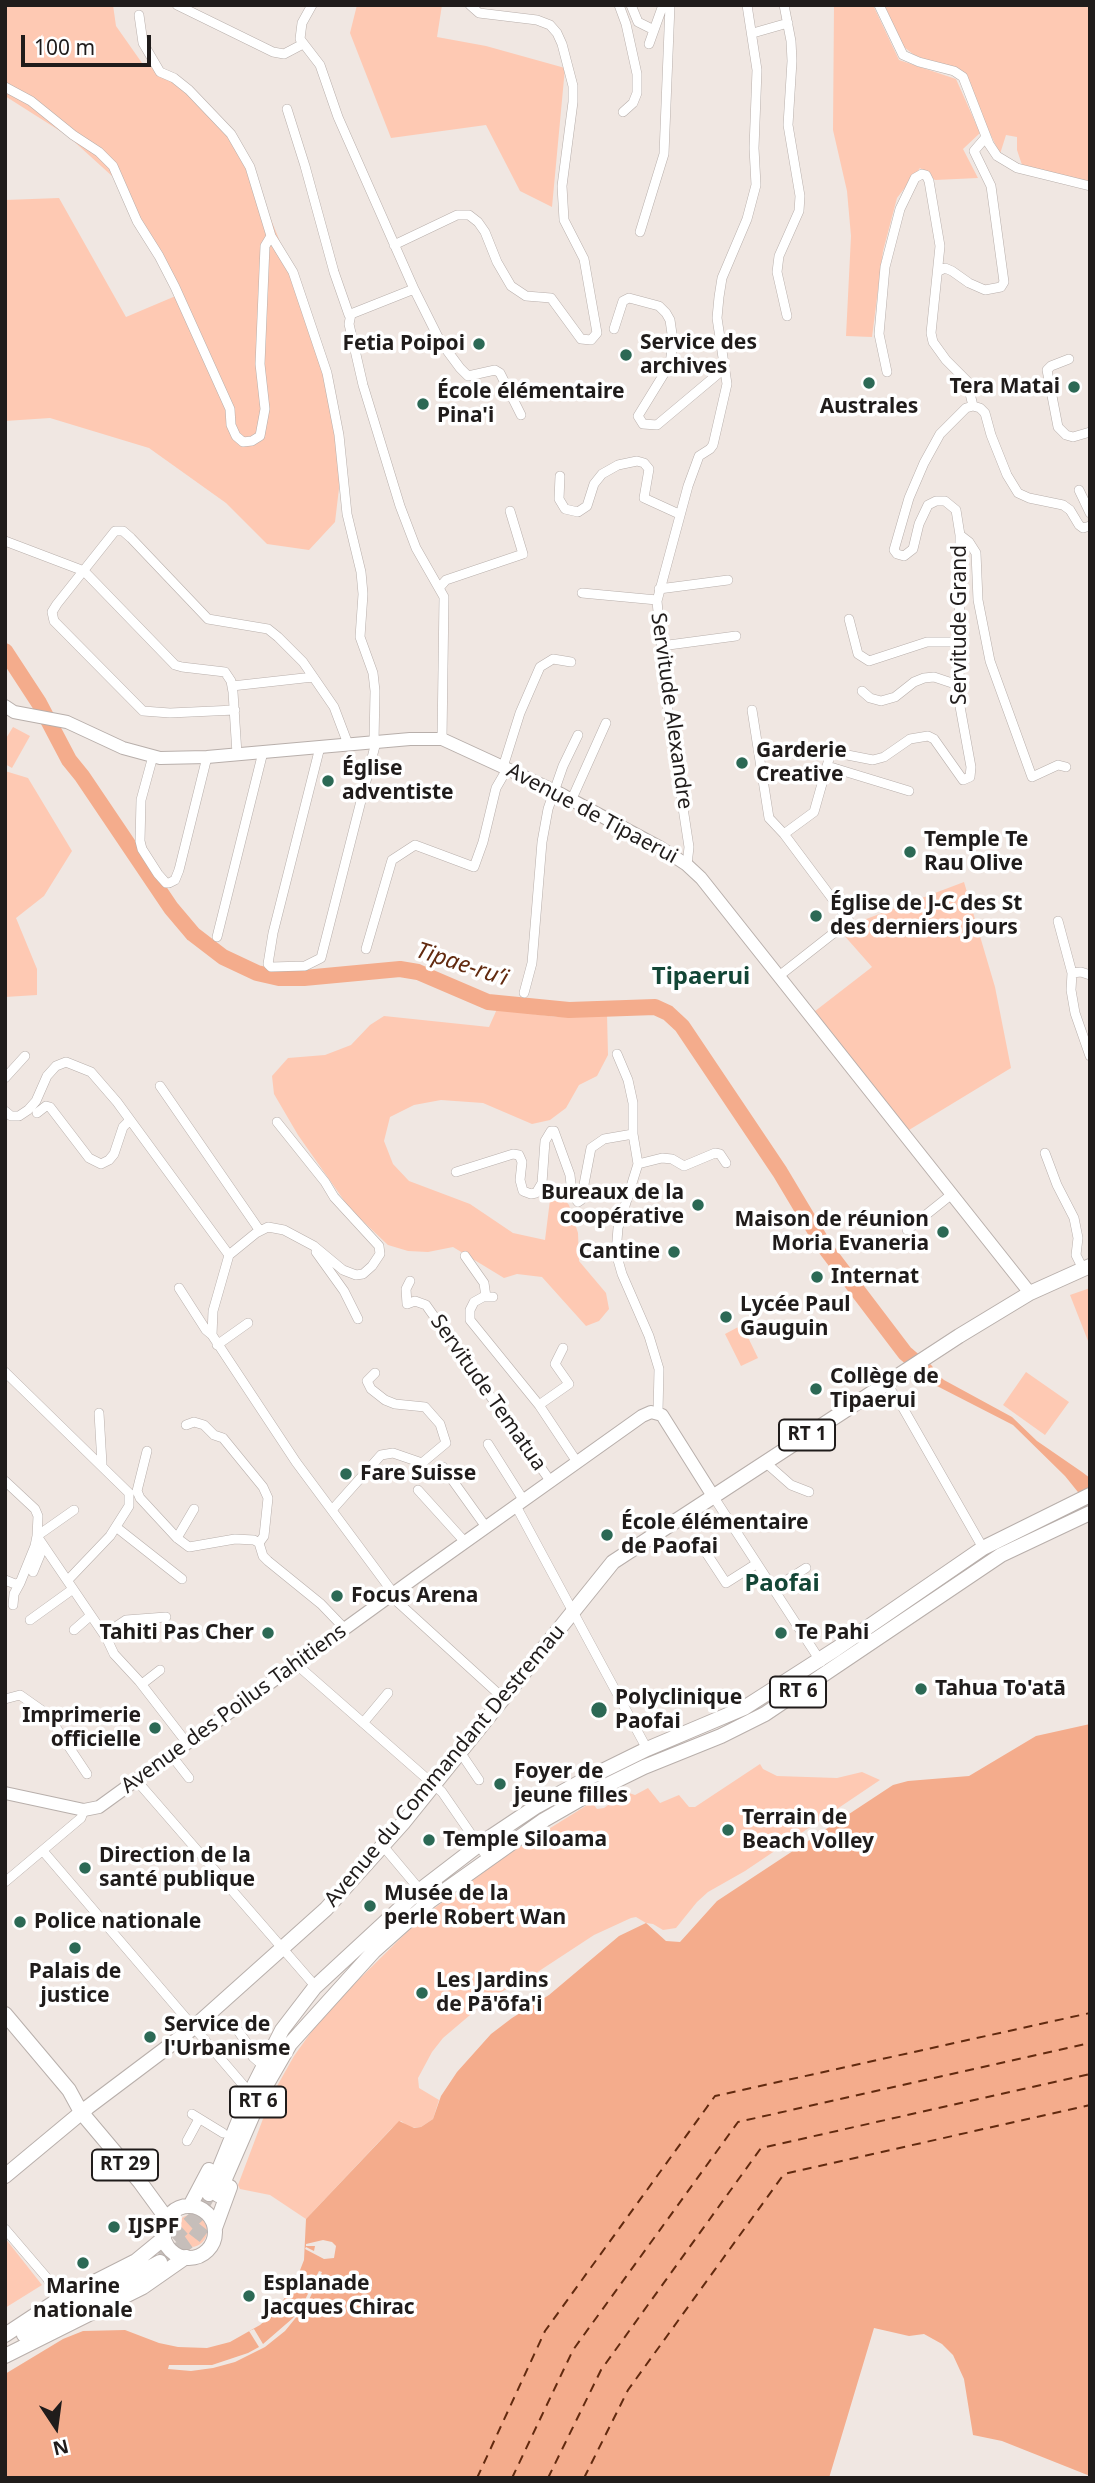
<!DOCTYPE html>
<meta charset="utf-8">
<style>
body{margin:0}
#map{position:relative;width:1095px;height:2483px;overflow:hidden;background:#f0e7e2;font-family:"Noto Sans",sans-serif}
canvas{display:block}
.frame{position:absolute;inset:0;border:7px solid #201c1b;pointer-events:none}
.north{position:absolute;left:21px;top:2392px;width:70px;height:70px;-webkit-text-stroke:5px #fff;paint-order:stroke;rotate:167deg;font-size:19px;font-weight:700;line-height:28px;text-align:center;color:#201c1b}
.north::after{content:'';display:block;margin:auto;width:24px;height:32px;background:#201c1b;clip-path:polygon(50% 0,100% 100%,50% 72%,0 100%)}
.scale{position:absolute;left:21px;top:35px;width:130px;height:32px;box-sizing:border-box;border:4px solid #201c1b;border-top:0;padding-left:9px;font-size:21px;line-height:24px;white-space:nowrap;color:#201c1b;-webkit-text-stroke:5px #fff;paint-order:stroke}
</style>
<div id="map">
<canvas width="1095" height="2483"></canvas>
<div class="frame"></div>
<div class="north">N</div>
<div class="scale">100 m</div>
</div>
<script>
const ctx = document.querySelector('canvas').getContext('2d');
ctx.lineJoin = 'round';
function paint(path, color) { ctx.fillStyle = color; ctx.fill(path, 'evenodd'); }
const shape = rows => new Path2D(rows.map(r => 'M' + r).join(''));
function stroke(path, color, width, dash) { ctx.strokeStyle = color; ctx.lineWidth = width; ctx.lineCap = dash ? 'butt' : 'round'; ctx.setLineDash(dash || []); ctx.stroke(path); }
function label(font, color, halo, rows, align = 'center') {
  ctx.font = font + ' "Noto Sans",sans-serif'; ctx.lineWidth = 7; ctx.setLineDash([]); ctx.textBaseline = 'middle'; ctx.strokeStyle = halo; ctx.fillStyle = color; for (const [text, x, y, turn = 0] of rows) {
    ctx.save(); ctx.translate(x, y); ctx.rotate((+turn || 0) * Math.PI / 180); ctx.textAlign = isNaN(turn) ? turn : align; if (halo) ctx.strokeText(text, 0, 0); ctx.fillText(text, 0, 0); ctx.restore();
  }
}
const green = shape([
 [5,5,113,5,116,26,142,63,189,86,245,156,310,315,343,455,335,522,309,550,267,544,226,503,149,448,50,418,5,421,5,200,59,198,126,317,178,295,133,209,112,176,68,136,5,96],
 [357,5,442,5,437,37,486,46,565,68,552,207,520,191,486,125,391,138,350,33],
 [834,5,873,5,899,60,956,79,980,133,963,149,978,178,935,180,920,168,897,198,883,251,872,337,846,336,851,236,847,191,833,130],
 [884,5,1090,5,1090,181,1076,180,1022,165,1017,150,1017,137,1006,135,1000,154,960,72,914,55,904,47],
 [13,727,30,736,12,768,5,764,5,740],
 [5,771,28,778,72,851,44,896,16,918,37,969,37,995,5,997],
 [964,882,995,987,1011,1068,904,1133,810,1015,872,967,842,933,853,924],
 [497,1009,556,1017,607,1014,608,1055,597,1076,579,1085,566,1108,550,1120,532,1124,483,1103,441,1100,414,1105,390,1117,384,1141,393,1164,409,1181,470,1204,513,1233,545,1240,550,1200,559,1193,569,1205,578,1233,579,1261,606,1293,609,1309,599,1321,586,1326,542,1277,517,1274,504,1278,453,1247,428,1252,408,1251,388,1245,350,1209,298,1135,274,1094,272,1076,288,1058,325,1055,351,1045,370,1025,384,1016,489,1027],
 [1090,1288,1090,1346,1070,1295],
 [742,1325,758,1358,741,1366,725,1334],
 [1026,1372,1069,1402,1045,1435,1003,1405],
 [760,1764,763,1769,777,1776,837,1778,862,1772,880,1780,745,1871,708,1892,697,1902,676,1928,663,1930,653,1924,646,1923,636,1917,631,1918,594,1935,533,1975,490,1998,443,2038,432,2052,418,2078,419,2088,439,2100,433,2119,421,2127,410,2128,401,2121,391,2129,306,2219,270,2195,240,2189,238,2185,272,2095,294,2056,314,2028,337,2001,412,1927,436,1907,507,1855,592,1802,597,1809,604,1808,626,1792,635,1795,648,1788,660,1803,679,1795,689,1807,695,1807],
 '175 2231a16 16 0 1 1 32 0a16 16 0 1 1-32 0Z',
 [5,2238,42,2285,5,2308]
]);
const water = shape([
 [930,1368,944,1380,1012,1417,1037,1441,1082,1472,1090,1478,1090,1507,1065,1476,1013,1425,935,1385,922,1374],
 [1090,1724,1090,2476,1002,2441,973,2435,964,2379,953,2355,942,2344,924,2334,909,2336,874,2328,829,2478,5,2478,5,2374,63,2339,83,2331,125,2330,159,2343,178,2347,207,2348,230,2342,260,2325,275,2312,295,2283,304,2260,306,2219,399,2121,414,2128,421,2127,433,2119,441,2096,457,2072,491,2034,512,2018,549,1995,619,1936,646,1923,666,1941,680,1942,717,1901,893,1785,908,1781,969,1776,1036,1736]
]);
const pier = shape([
 [323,2240,332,2242,336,2246,334,2258,324,2259,305,2249,306,2247,314,2251,315,2246,306,2246,306,2244],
 [319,2271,322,2272,307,2304,285,2331,265,2347,235,2362,213,2368,191,2371,168,2369,169,2365,212,2365,248,2353,259,2347,249,2331,254,2329,263,2344,293,2318,304,2302]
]);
const river = shape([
 [5,651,39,703,69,760,82,776,171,908,193,934,223,957,257,973,279,978,304,978,400,969,418,972,488,1002,569,1010,655,1007,668,1013,682,1026,780,1172,826,1249,905,1353,926,1371]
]);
const ferry = shape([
 [477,2478,545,2331,715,2096,1090,2013],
 [512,2478,573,2350,738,2122,1090,2043],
 [548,2478,601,2370,761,2148,1090,2074],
 [584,2478,628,2390,784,2174,1090,2105]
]);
const primaryTunnel = shape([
 [157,2252,197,2216,209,2194],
 [160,2262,194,2238,208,2220,217,2199]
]);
const street = shape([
 [177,5,273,52,284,54,303,44],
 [312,5,302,23,300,39,320,65,338,117,414,289,351,314,349,324,363,385,400,506,416,548,444,597,442,739],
 [619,5,626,24,637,74,637,93,633,103,623,112],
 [631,5,638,22,654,30],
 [784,5,791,41,792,61,788,125,800,196,799,211,779,256,777,272,787,316],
 [879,5,903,55,919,62,954,71,963,77,989,144,997,156,1017,168,1090,186],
 [139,15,143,43,160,72,174,78,189,90,231,134,250,167,271,236,293,272,327,373,339,435,347,514,361,572,363,594,360,637,373,673,375,691,374,742],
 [753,33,788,23],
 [649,44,663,5],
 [5,87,31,101,73,135,99,152,113,166,137,221,159,256,175,287,230,409,231,425,236,436,243,442,252,441,260,436,265,409,260,364,265,246,271,236],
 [287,109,305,166,334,272,349,315],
 [640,232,664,154,670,5],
 [394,245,457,215,469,215,478,222,485,232,497,262,511,286,526,296,551,298,581,339,591,340,597,333,584,259,564,220,562,186,573,102,573,86,562,44,557,33,550,25,537,20,479,13,470,5],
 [939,271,945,268,952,271,969,283,985,290,1001,287,1004,282,991,186,974,151,986,137],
 [414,289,440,341,460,368,468,376,495,370,500,373,521,415],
 [614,329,623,301,629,298,659,306,666,313,670,320,673,341,670,364,638,416,643,424,657,425,725,368],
 [1069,359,1051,366,1047,370,1058,427,1066,435,1073,437,1090,432],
 [887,372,879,334,885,267,900,209,915,178,922,174,926,175,929,181,940,246,931,333,933,342,946,360,967,381,973,406],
 [560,476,559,499,565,509,578,512,587,506,594,484,602,474,618,465,637,461,644,463,649,469,644,498,679,514],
 [1079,490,1090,513],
 [960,535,969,542,976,553,978,600,990,661,1032,777,1058,765,1066,767],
 [5,541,84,571,175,665,182,667,225,672,231,681,233,692,237,754],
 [439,588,446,580,523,554,510,511],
 [659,589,728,580],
 [582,593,657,600],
 [849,619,858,654,869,661,927,642,958,642],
 [661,646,736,636],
 [232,686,313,677],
 [862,691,870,698,881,701,895,697,914,682,924,678,934,677,958,685],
 [235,710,170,713,143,711,54,621,52,612,57,604,115,531,123,531,131,538,208,619,268,629,278,637,303,662,334,707,348,744],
 [752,710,769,818,784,834],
 [320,747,273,933,268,964,271,967,305,966,321,958,376,742],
 [153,756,141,800,140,841,142,849,158,874,166,883,169,883,175,880,179,870,207,757],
 [827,766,909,791],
 [503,767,520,713,540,667,553,659,571,662],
 [571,801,606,723],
 [687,865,689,847,666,697,657,601,688,486,699,456,710,449,713,445,727,384,717,318,719,297,722,278,747,219,756,185,754,148,757,70,747,5],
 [1058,921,1072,973,1071,990,1075,1013,1090,1056],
 [217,937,263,752],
 [366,949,392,860,415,845,474,867,483,842,496,788,507,769],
 [1072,973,1081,972,1090,975],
 [779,976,849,921,784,834,814,812,829,759,832,754,837,753,873,760,884,757,910,739,928,736,934,739,963,780,970,777,971,767,959,701,960,535,956,510,945,501,936,501,928,505,919,524,913,549,904,556,897,554,894,550,909,498,924,463,940,434,966,408,973,406,980,408,985,413,991,435,1007,475,1018,493,1029,498,1063,505,1070,510,1079,525,1083,528,1090,526],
 [524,993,532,963,542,842,548,809,563,766,578,735],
 [617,1054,628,1080,633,1103,633,1134,638,1164,618,1228,616,1253,622,1274,649,1336,659,1369,658,1412],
 [5,1078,25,1056],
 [160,1086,260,1231],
 [5,1111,11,1116,19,1116,28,1110,36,1101,47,1076,56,1066,66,1062,91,1072,117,1102,229,1255],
 [37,1113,46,1106,50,1107,89,1158,101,1164,109,1160,114,1154,123,1127,129,1121],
 [277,1122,325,1182,334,1197,379,1246,380,1254,372,1266,363,1274,356,1275,343,1270,314,1246,284,1230,268,1227,256,1233,229,1255,213,1311,212,1335,296,1462,394,1594],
 [1045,1153,1057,1185,1074,1218,1078,1238,1076,1255,1083,1269],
 [638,1164,662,1158,672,1159,684,1166,715,1153,720,1154,726,1163],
 [456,1172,513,1154,519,1155,522,1162,520,1180,523,1191,531,1194,536,1193,542,1183,545,1141,551,1131,554,1131,570,1175,572,1194,578,1202,581,1200,591,1148,604,1139,633,1134],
 [907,1230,952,1194],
 [316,1252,344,1291,358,1319],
 [465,1256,484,1283,486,1297],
 [410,1281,406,1289,407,1304,415,1301,426,1305,551,1482],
 [179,1288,206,1330,212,1335],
 [493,1297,483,1297,474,1302,470,1310,470,1320,539,1405,577,1462],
 [217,1345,248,1323],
 [5,1372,129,1493,129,1506,110,1536,68,1580],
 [886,1383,903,1408,983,1548],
 [539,1405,569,1384,555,1364,563,1348],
 [99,1413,102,1464],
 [186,1425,194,1422,204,1425,214,1435,223,1438,263,1487,268,1498,264,1536,259,1543],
 [488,1444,524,1501],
 [147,1451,137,1491,140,1498,177,1538,189,1547,235,1539,254,1540,259,1543,263,1556,268,1561,321,1604,345,1629],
 [765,1462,791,1485,809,1492],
 [443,1467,486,1527],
 [5,1481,35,1509,38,1516,37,1536,107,1639,114,1654,139,1681,187,1743],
 [418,1490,465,1542],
 [713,1496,821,1662],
 [516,1506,647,1749],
 [332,1510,381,1455,393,1453,422,1463,446,1443,440,1424,425,1407,395,1404,385,1400,371,1389,367,1381,375,1373],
 [116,1527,182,1579],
 [37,1536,74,1510],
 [177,1538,194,1509],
 [705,1551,726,1583,756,1564],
 [33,1572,40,1555,37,1541],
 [5,1580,15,1584,20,1583,35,1546,37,1536],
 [773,1589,806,1568],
 [391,1596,503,1698],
 [13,1605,14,1594,20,1583],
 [30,1620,73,1589],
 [74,1630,90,1616],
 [107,1639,114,1628,126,1620,166,1617],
 [296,1664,442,1792,489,1860],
 [142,1684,160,1670],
 [5,1699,20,1695,47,1714,87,1774],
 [363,1723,388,1693],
 [460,1752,479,1780],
 [171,1755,189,1778],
 [137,1781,316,1987],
 [383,1846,420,1890],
 [43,1851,244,2086],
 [5,1882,81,1818,84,1810],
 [236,2028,249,2046,253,2057,260,2063],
 [192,2114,223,2133],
 [187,2141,199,2119],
 [5,2229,47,2278,55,2293,53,2303]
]);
const secondary = shape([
 [5,706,14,712,67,722,123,748,160,758,207,757,410,739,442,739,555,791,661,848,687,865,701,878,1030,1293],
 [5,1793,84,1810,99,1807,416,1577,642,1416,651,1412,662,1415,713,1496]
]);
const primary = shape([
 [5,2014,69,2090,81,2112,140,2182,167,2219],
 [5,2176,88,2107,193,2028,326,1909,403,1823,613,1562,959,1336,1030,1293,1090,1266],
 [209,2194,250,2093,282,2030,315,1987,420,1890,480,1844,537,1806,586,1779,647,1749,744,1708,836,1649,983,1548,1090,1495],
 [218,2195,264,2089,290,2044,374,1951,430,1901,544,1820,591,1793,644,1767,721,1736,765,1714,1001,1555,1090,1513],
 [190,2206,209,2170],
 '163 2232a26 26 0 1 1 52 0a26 26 0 1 1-52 0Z',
 [215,2228,230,2187],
 [5,2335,55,2302,136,2261,164,2238],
 [24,2335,160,2262],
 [5,2356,143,2287,186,2257]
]);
const markers = [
 [479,344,7,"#2c6955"],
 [626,355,7,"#2c6955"],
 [869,383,7,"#2c6955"],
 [1074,387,7,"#2c6955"],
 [423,404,7,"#2c6955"],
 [742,763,7,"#2c6955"],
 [328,781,7,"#2c6955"],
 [910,852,7,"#2c6955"],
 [816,916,7,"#2c6955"],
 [698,1205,7,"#2c6955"],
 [943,1232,7,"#2c6955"],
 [674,1252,7,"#2c6955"],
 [817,1277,7,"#2c6955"],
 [726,1317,7,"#2c6955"],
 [816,1389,7,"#2c6955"],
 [346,1474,7,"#2c6955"],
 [607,1535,7,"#2c6955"],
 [337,1596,7,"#2c6955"],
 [268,1633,7,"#2c6955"],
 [781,1633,7,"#2c6955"],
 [921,1689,7,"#2c6955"],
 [599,1710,9,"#2c6955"],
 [155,1728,7,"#2c6955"],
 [500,1784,7,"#2c6955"],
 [728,1830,7,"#2c6955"],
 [429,1840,7,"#2c6955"],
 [85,1868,7,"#2c6955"],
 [370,1906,7,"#2c6955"],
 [20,1922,7,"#2c6955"],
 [75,1948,7,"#2c6955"],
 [422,1993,7,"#2c6955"],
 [150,2037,7,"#2c6955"],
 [114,2227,7,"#2c6955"],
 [83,2263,7,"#2c6955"],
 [249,2296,7,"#2c6955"]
];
const shields = [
 [807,1435,56],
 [798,1692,56],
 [258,2102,56],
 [125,2165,66]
];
const shieldNames = [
 ["RT 1",807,1435],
 ["RT 6",798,1692],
 ["RT 6",258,2102],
 ["RT 29",125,2165]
];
const poiNames = [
 ["Service des",640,343],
 ["archives",640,367],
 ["Fetia Poipoi",465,344,"right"],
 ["Tera Matai",1060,387,"right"],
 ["École élémentaire",437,392],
 ["Pina'i",437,416],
 ["Australes",869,407,"center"],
 ["Garderie",756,751],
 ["Creative",756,775],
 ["Église",342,769],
 ["adventiste",342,793],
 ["Temple Te",924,840],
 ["Rau Olive",924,864],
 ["Église de J-C des St",830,904],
 ["des derniers jours",830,928],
 ["Bureaux de la",684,1193,"right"],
 ["coopérative",684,1217,"right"],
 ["Maison de réunion",929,1220,"right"],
 ["Moria Evaneria",929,1244,"right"],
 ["Cantine",660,1252,"right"],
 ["Internat",831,1277],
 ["Lycée Paul",740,1305],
 ["Gauguin",740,1329],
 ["Collège de",830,1377],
 ["Tipaerui",830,1401],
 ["Fare Suisse",360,1474],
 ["École élémentaire",621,1523],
 ["de Paofai",621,1547],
 ["Focus Arena",351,1596],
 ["Tahiti Pas Cher",254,1633,"right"],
 ["Te Pahi",795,1633],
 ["Tahua To'atā",935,1689],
 ["Polyclinique",615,1698],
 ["Paofai",615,1722],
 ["Imprimerie",141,1716,"right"],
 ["officielle",141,1740,"right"],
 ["Foyer de",514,1772],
 ["jeune filles",514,1796],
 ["Terrain de",742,1818],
 ["Beach Volley",742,1842],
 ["Temple Siloama",443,1840],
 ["Direction de la",99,1856],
 ["santé publique",99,1880],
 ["Musée de la",384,1894],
 ["perle Robert Wan",384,1918],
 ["Police nationale",34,1922],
 ["Palais de",75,1972,"center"],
 ["justice",75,1996,"center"],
 ["Les Jardins",436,1981],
 ["de Pā'ōfa'i",436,2005],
 ["Service de",164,2025],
 ["l'Urbanisme",164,2049],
 ["IJSPF",128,2227],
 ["Esplanade",263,2284],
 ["Jacques Chirac",263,2308],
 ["Marine",83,2287,"center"],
 ["nationale",83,2311,"center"]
];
const streetNames = [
 ["Servitude Grand",960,625,-90],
 ["Servitude Alexandre",671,711,82],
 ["Avenue de Tipaerui",592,814,28],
 ["Servitude Tematua",488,1393,55],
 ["Avenue des Poilus Tahitiens",234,1709,-36],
 ["Avenue du Commandant Destremau",445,1766,-50]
];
const waterNames = [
 ["Tipae-ru’i",462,965,18]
];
const quarterNames = [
 ["Tipaerui",701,977],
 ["Paofai",782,1584]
];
paint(green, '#fec9b3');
paint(water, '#f4ac8c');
paint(pier, '#f0e7e2');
stroke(river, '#f4ac8c', 16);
stroke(ferry, '#622a0f', 2, [9, 7]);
stroke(primaryTunnel, '#c6beba', 14, [14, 7]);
stroke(street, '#b8afab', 10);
stroke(secondary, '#b8afab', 14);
stroke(primary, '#b8afab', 16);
stroke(street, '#fff', 9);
stroke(secondary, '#fff', 12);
stroke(primary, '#fff', 14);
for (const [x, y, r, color] of markers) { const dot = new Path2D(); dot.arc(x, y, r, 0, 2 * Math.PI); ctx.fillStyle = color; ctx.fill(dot); stroke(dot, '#fff', 2.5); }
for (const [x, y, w] of shields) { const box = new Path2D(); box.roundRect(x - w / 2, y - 15.5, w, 31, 5); ctx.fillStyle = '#fff'; ctx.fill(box); stroke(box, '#201c1b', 2); }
label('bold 19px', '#201c1b', null, shieldNames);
label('bold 21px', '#201c1b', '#fff', poiNames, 'left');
label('21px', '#201c1b', '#fff', streetNames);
label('italic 23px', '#622a0f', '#fff', waterNames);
label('bold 24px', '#134636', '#fff', quarterNames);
</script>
